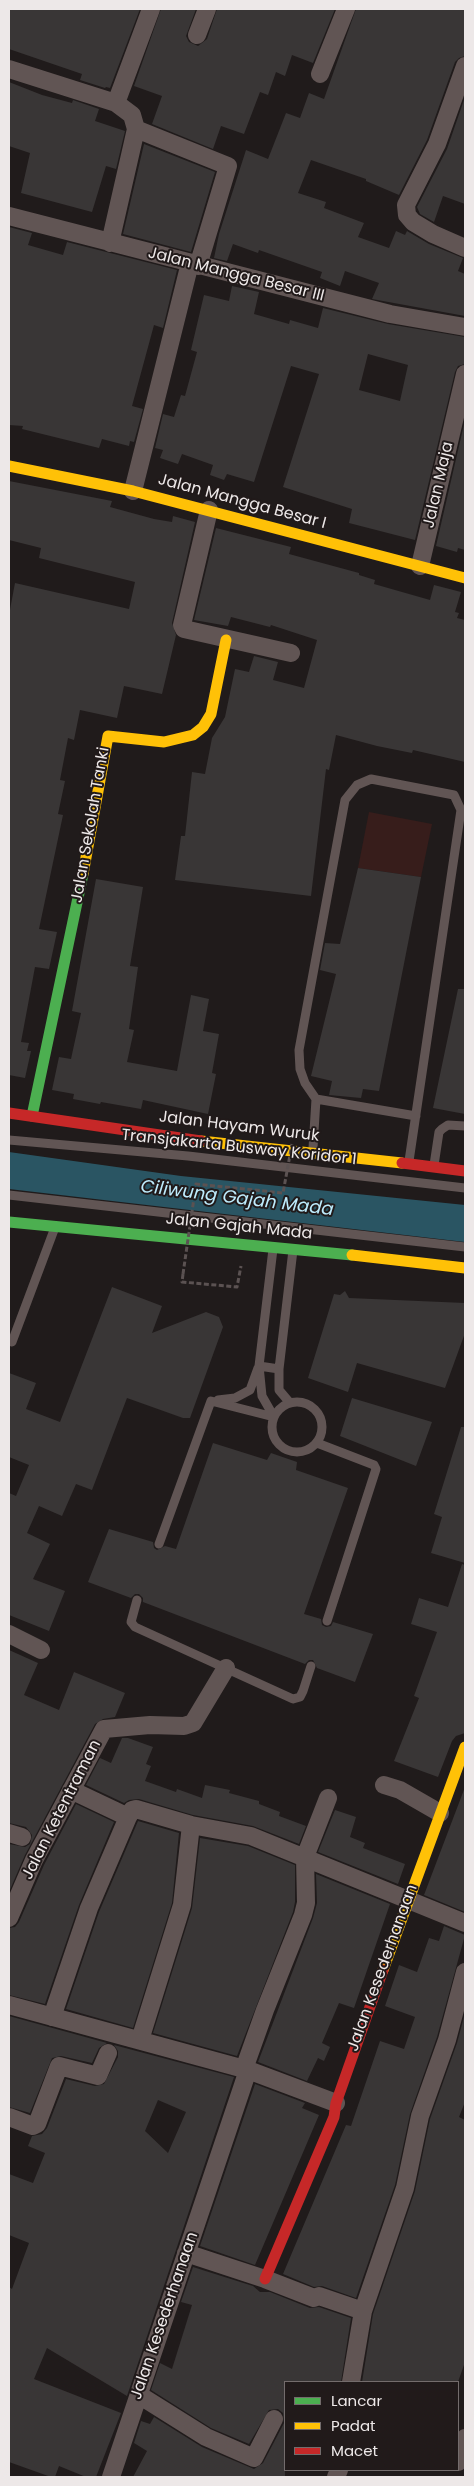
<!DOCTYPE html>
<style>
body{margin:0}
#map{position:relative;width:474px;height:2486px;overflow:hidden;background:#201b1b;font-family:Poppins,sans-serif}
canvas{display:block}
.frame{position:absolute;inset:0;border:10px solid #ede8e8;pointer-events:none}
.legend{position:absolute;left:284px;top:2381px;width:175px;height:90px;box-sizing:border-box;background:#211a1a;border:1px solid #736c6c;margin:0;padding:6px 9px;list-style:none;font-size:15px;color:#ede8e8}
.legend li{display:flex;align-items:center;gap:10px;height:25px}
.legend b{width:25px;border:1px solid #736c6c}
</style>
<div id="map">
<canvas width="474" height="2486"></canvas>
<div class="frame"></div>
<ul class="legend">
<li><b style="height:6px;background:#4caf50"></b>Lancar</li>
<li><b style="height:6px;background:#ffc107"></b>Padat</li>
<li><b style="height:6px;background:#c62828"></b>Macet</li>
</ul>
</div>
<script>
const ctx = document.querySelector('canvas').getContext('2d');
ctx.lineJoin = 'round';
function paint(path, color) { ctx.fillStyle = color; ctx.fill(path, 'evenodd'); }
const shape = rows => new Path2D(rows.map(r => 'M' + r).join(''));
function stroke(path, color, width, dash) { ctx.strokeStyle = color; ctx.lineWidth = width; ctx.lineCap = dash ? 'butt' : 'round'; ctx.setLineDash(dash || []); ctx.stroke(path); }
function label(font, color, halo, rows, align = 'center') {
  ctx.font = font + ' Poppins,sans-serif'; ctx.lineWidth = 4; ctx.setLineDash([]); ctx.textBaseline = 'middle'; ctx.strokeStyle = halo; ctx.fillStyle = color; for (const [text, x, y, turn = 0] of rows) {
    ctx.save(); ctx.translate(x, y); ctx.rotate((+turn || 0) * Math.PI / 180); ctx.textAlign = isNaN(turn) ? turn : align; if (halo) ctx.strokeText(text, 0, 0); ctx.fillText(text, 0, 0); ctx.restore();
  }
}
const green = shape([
 [369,812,432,824,421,877,358,868]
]);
const water = shape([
 [9,1152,181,1176,465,1205,465,1242,9,1189]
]);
const building = shape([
 [9,9,140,9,110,88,106,87,105,88,80,80,82,74,9,49],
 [161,9,196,9,186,36,189,42,198,46,207,39,217,9,335,9,313,63,292,55,285,76,276,72,268,95,260,92,244,134,221,126,213,149,152,124,162,96,134,86],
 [356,9,465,9,465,56,459,58,455,62,427,140,399,195,366,181,366,179,311,160,298,193,326,202,324,208,364,223,358,237,389,248,396,231,405,235,407,231,429,244,463,258,458,271,465,274,465,316,372,299,379,283,345,271,340,286,320,278,322,272,259,250,258,253,233,244,227,261,214,258,219,234,246,150,268,159,286,113,300,118,309,93,324,99],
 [9,82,42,95,72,103,73,100,99,109,95,121,125,131,116,169,106,166,92,212,21,193,30,153,9,146],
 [465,97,465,204,443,196,434,222,420,214,417,207,447,149],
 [144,144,215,172,191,252,123,234],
 [9,227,32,233,28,245,63,255,67,242,177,270,163,328,154,325,132,406,143,409,134,442,130,441,129,446,102,439,99,448,22,429,23,426,9,425],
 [232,286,259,292,254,314,289,324,290,320,318,328,323,308,388,324,465,337,465,364,458,366,455,372,415,540,349,523,352,509,283,487,319,374,291,366,254,482,227,474,224,480,210,475,213,465,182,454,178,464,160,458,163,450,155,448,163,414,174,417,181,395,185,396,197,352,191,350,204,295,229,301],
 [368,354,408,365,400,401,359,390],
 [465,420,465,550,458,548,457,552,436,546],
 [9,481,112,501,110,507,154,519,172,522,173,516,195,522,172,623,176,635,162,694,124,686,117,718,80,710,74,740,68,738,60,780,65,781,58,814,63,815,39,929,57,932,49,969,35,967,21,1042,29,1043,27,1051,31,1051,25,1078,9,1075,9,615,15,583,129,609,135,582,39,558,41,548,9,540],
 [216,528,291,547,289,554,359,573,359,575,375,580,374,584,430,600,434,585,461,592,455,612,459,613,457,618,465,620,465,762,413,750,412,753,377,746,336,735,329,770,326,769,311,896,175,880,181,836,185,836,192,772,205,774,212,738,225,717,235,669,249,672,254,656,278,662,273,680,304,688,317,640,271,625,270,627,231,617,228,626,194,620],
 [358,868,421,877,379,1091,363,1089,361,1098,329,1095,332,1081,311,1076,336,974,320,970,325,943,340,944],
 [96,879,143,887,130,966,138,967,129,1029,134,1030,127,1062,177,1071,191,995,209,999,203,1031,219,1034,212,1073,216,1074,208,1114,143,1100,141,1109,101,1102,100,1104,73,1099,74,1094,52,1090,59,1057,71,1059,81,1013,72,1011],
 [458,989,465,989,465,1114,433,1108],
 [112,1287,162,1306,152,1333,206,1312,219,1317,223,1327,190,1418,183,1418,127,1398,92,1490,76,1484,62,1516,39,1506,27,1533,50,1544,33,1579,65,1591,49,1631,9,1615,9,1493,16,1496,29,1465,9,1457,9,1373,36,1383,26,1409,60,1422],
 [345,1291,349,1298,465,1303,465,1333,445,1388,357,1363,348,1392,308,1378,334,1294,340,1295],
 [352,1398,432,1422,416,1466,340,1436],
 [461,1427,465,1427,465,1563,431,1553,442,1517,434,1514],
 [213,1443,267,1460,271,1453,297,1462,296,1470,348,1488,304,1614,321,1619,322,1625,326,1627,331,1626,333,1622,373,1634,355,1682,317,1668,313,1660,309,1660,305,1664,143,1602,143,1598,139,1594,135,1594,131,1598,88,1582,109,1529,153,1542,154,1548,157,1550,165,1546,176,1549],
 [462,1564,465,1565,465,1733,456,1736,452,1741,438,1777,394,1761,419,1698,414,1696,437,1632,411,1624,419,1598,448,1607],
 [9,1650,38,1663,24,1695,59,1710,74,1672,125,1693,115,1717,103,1719,95,1724,25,1855,9,1892,9,1844,25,1847,30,1844,32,1835,26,1827,9,1823],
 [122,1738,128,1738,153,1747,146,1764,151,1766,145,1781,176,1792,177,1789,202,1798,205,1785,230,1790,229,1793,259,1801,259,1804,280,1812,279,1816,306,1826,299,1844,253,1826,193,1815,139,1799,129,1800,124,1803,86,1785,100,1758,111,1763],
 [465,1787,465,1912,424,1895],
 [76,1804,114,1822,79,1905,45,2004,9,1995,9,1928,15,1927,19,1922,44,1865],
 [335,1810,356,1817,350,1837,365,1843,363,1848,405,1864,398,1884,318,1852],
 [138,1821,179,1833,172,1903,133,2028,66,2009,99,1912],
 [200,1838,248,1846,295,1865,295,1902,293,1912,237,2056,153,2033,192,1908],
 [316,1874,390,1904,354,2008,339,2003,322,2043,330,2047,324,2061,318,2058,307,2081,258,2062,313,1918,317,1903],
 [444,1926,465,1935,437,2037,410,2114,395,2185,356,2298,322,2286,314,2287,283,2274,346,2125,351,2126,380,2041,404,2049,415,2017,385,2006,399,1965,417,1972,429,1938,439,1941],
 [465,2013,465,2102,459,2117,465,2120,465,2362,458,2382,362,2382,373,2314,415,2191,430,2119,457,2043],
 [9,2016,49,2027,107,2043,99,2048,92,2063,61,2056,52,2058,30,2113,9,2107],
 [114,2045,234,2077,127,2396,47,2348,34,2379,121,2413,96,2477,86,2477,59,2466,55,2477,51,2477,9,2462,9,2287,12,2289,29,2243,9,2235,9,2174,33,2183,45,2153,28,2146,32,2136,42,2134,47,2128,66,2079,95,2086,104,2084,118,2057,118,2051],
 [158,2100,186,2112,168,2153,145,2131],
 [255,2084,305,2103,302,2108,319,2115,255,2265,200,2246],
 [193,2267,253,2286,260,2292,270,2292,310,2308,319,2307,351,2318,341,2382,285,2382,285,2477,133,2477,147,2451,134,2443,141,2421,150,2424,154,2417,202,2447,254,2469,263,2463,284,2423,283,2413,278,2409,269,2410,249,2444,211,2428,151,2390,160,2363,172,2369,192,2305,181,2302]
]);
const path = shape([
 [183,1274,182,1282,237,1287,241,1266]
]);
const lane = shape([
 [316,1099,416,1116],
 [9,1140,188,1156,465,1188],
 [313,1148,316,1099,305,1083,300,1069,299,1050,345,800,357,785,371,779,454,795,461,810,409,1161],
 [434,1165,439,1132,442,1129,448,1125,465,1126],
 [9,1195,465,1247],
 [273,1249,259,1366,262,1396,274,1417],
 [12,1342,54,1230],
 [259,1366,279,1369],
 [218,1400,235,1398,250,1390,258,1368],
 '272 1427a25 25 0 1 1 50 0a25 25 0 1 1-50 0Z',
 [290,1403,279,1390,279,1369,293,1250],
 [317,1443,374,1465,376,1469,327,1621],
 [159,1544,211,1401,274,1417],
 [137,1600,131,1622,135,1627,293,1699,300,1697,303,1691,311,1666]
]);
const street = shape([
 [197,35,207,9],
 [465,66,437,144,406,205,407,215,413,222,433,234,465,248],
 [9,69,116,103,132,115,136,129,110,243],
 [320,74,346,9],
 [116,103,151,9],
 [136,129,228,166,198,266],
 [9,216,390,314,465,327],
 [133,491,190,263],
 [209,510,182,625,184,629,291,653],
 [420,566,465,374],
 [9,1634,41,1650],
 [384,1785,400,1790,440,1813],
 [71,1790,128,1817,132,1810,136,1809,191,1825,251,1836,465,1923],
 [9,1833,22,1837],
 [9,1918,34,1860,104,1729,150,1725,184,1726,193,1723,226,1668],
 [9,2005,248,2070,336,2103],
 [52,2017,89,1908,128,1817],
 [140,2040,182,1905,191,1825],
 [244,2069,265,2010,303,1915,306,1903,305,1857,328,1798],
 [9,2117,33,2126,37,2124,59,2066,98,2076,108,2053],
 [186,2253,265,2279,314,2298,319,2296,363,2311],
 [351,2382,363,2311,405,2188,420,2116,447,2040,465,1972],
 [139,2395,206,2437,254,2458,274,2419],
 [458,2462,465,2438],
 [111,2477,248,2070],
 [336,2477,339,2470]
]);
const fast = shape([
 [32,1116,83,874],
 [9,1222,352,1255]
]);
const slow = shape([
 [9,466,133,491,465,578],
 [83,874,108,736,164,742,193,735,203,727,211,714,226,640],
 [201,1141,402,1163],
 [352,1255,465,1268],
 [383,1970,465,1747]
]);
const jam = shape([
 [9,1113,201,1141],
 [402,1163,465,1171],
 [265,2279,334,2117,336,2103,383,1970]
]);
const pathBridge = shape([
 [183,1274,196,1184,283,1193,292,1144]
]);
const streetNames = [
 ["Jalan Mangga Besar III",236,275,14],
 ["Jalan Maja",439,485,-77],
 ["Jalan Mangga Besar I",242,502,15],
 ["Jalan Sekolah Tanki",91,825,-80],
 ["Jalan Hayam Wuruk",239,1127,7],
 ["Transjakarta Busway Koridor 1",239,1148,6],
 ["Jalan Gajah Mada",239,1227,6],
 ["Jalan Ketentraman",62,1810,-63],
 ["Jalan Kesederhanaan",383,1968,-70],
 ["Jalan Kesederhanaan",165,2316,-71]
];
const waterNames = [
 ["Ciliwung Gajah Mada",237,1199,7]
];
paint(green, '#371d1b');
paint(water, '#2a5563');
paint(building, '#393636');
stroke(path, '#5b5252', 3, [5, 2.5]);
stroke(lane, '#615554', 9);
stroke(street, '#615554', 18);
stroke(fast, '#4caf50', 11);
stroke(slow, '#ffc107', 11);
stroke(jam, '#c62828', 11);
stroke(pathBridge, '#5b5252', 3, [5, 2.5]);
label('16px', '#ede8e8', '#211a1a', streetNames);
label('italic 18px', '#beecfd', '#211a1a', waterNames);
</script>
